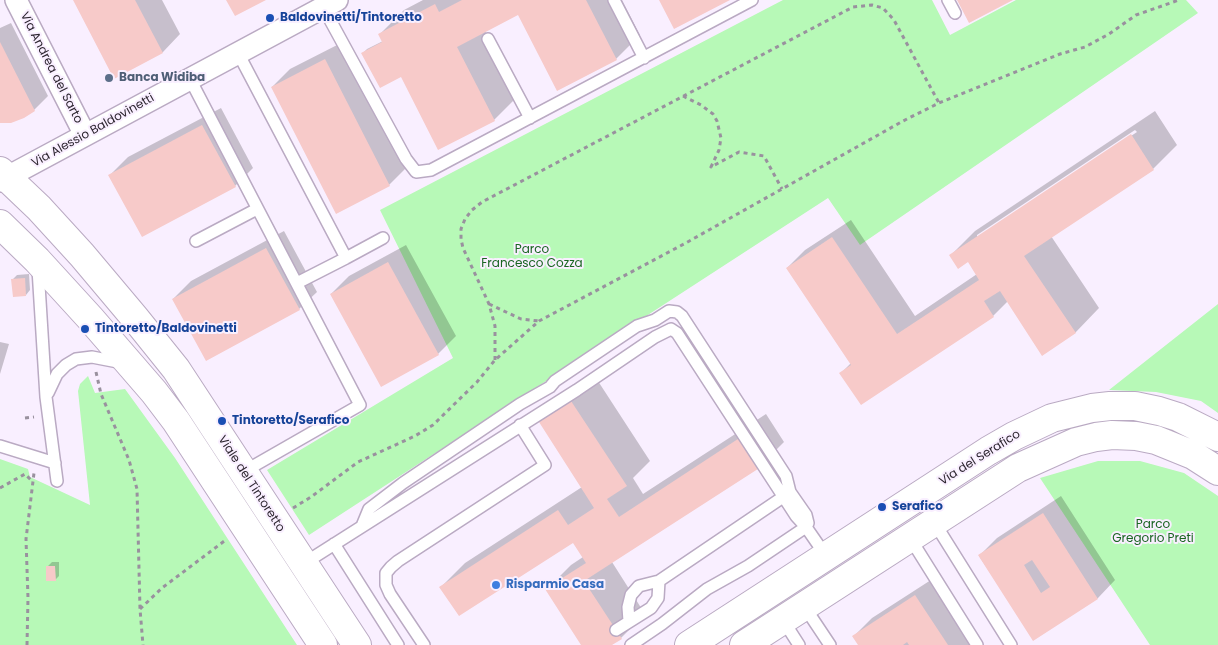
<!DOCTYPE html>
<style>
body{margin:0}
canvas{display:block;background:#f9efff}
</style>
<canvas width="1218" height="645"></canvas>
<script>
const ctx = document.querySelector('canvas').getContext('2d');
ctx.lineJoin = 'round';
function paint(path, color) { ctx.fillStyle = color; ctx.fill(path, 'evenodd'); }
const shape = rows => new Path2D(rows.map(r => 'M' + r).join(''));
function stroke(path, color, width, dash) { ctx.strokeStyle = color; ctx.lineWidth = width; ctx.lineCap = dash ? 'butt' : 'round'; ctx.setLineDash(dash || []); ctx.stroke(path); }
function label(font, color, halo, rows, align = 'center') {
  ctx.font = font + ' Poppins,sans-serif'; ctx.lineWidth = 4; ctx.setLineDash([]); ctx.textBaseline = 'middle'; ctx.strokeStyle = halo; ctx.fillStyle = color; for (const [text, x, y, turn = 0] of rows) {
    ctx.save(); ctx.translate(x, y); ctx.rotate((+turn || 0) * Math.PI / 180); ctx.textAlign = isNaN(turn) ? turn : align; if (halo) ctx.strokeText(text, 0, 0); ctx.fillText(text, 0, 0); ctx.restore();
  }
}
const green = shape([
 [783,0,932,0,950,35,1016,0,1186,0,1198,13,860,245,828,198,309,535,267,470,453,358,380,210],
 [1218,304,1218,413,1201,401,1156,392,1109,390],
 [88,376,95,393,125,389,175,458,297,645,0,645,0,459,28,469,30,477,90,505,78,391,80,384],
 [1098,461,1140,461,1184,473,1218,496,1218,645,1150,645,1040,478]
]);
const shadow = shape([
 [74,0,162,0,180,34,163,52,115,77],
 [423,0,622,0,640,35,616,59,518,13,485,31,518,96,494,120,401,75,363,53,367,49,383,41,380,34,404,10],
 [11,23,48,96,34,110,0,121,0,28],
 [343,42,407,167,389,185,272,87,290,69],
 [221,108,253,168,235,186,110,175,128,157],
 [1155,111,1177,145,1153,169,1051,236,1099,308,1075,333,1008,301,993,316,861,404,841,373,851,363,787,268,805,250,851,220,915,316,977,274,968,261,951,255,975,231],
 [1135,130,1137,132,977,238,977,235],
 [284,231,317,292,299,309,173,299,191,281],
 [406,245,456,336,438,354,331,294,349,276],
 [29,274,30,290,26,295,12,280,17,275],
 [0,342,9,344,0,374],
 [596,378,650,461,633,478,643,494,766,414,784,442,760,466,612,562,645,614,621,638,609,645,583,645,547,589,571,565,583,557,573,541,441,587,465,563,582,487,540,422,564,398],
 [1061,496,1115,580,1098,598,1034,639,979,556,997,538],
 [52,562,59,562,59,576,55,580,47,567],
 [934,578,977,645,860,645,854,636,872,618]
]);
const building = shape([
 [73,0,135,0,163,53,114,79],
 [226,0,266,0,235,16],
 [462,0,586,0,617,60,557,91,518,15,457,47,495,121,438,150,401,77,380,88,361,53,382,42,378,34,435,4,439,12],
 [659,0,730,0,674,29],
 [957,0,1013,0,969,23],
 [0,42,35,111,24,118,11,123,0,123],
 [325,59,390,186,336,214,271,87],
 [202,125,236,187,142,237,108,175],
 [1131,134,1154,170,1024,256,1076,333,1042,356,1000,291,984,301,994,317,861,405,839,373,851,365,786,268,832,237,897,334,979,280,968,262,958,269,949,255],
 [266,248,300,310,206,361,172,299],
 [388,262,439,355,381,387,330,294],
 [25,278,26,296,13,297,11,279],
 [571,401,627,486,607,499,619,517,741,437,761,467,584,581,622,639,612,645,581,645,545,589,586,563,573,543,459,616,439,587,558,510,568,525,594,508,539,422],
 [1043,513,1098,599,1033,641,978,555],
 [1032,560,1050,587,1041,593,1024,565],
 [46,566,55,566,56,581,46,581],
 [915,595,948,645,909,645,907,642,903,645,858,645,852,636]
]);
const path = shape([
 [683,96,701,105,713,114,717,121,721,138,719,150,711,167,739,152,764,156,782,189],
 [489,304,521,319,539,321],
 [495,360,495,326,489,304,463,248,461,239,461,229,465,219,472,210,482,202,853,7,872,5,883,8,894,20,939,103],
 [96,372,101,394,129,460,137,489,140,609,143,645],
 [25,418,34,417],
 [0,488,25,474,32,481],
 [293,508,311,497,358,462,415,436,433,425,477,382,495,360,539,321,684,244,903,121,939,103,1060,54,1085,47,1109,34,1136,15,1179,0],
 [140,609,162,588,227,539],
 [27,645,28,598,26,539,34,473]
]);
const lane = shape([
 [614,0,644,58],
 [948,0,955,13],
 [323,7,406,159,416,172,431,170,752,0],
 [488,39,530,118],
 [238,53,346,258,297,283],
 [190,79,360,405,243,472],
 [196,241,257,209],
 [346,258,383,238],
 [38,269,46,397,57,481],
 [48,393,57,374,66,365,76,359,92,357,123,363],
 [0,446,55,463],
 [934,522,1011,645],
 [362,526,369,509,403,483,520,404,550,387,555,381,637,326,655,320,669,311,677,312,682,316,786,476,790,492,806,515,808,523,806,527,748,566,707,589,662,624,631,645],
 [910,538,977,645],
 [334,544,398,645],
 [303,564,577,390,655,337,671,329,677,333,796,516,806,527,826,556],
 [804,606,830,645],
 [783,620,799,645],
 [629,621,628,607,631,595,639,586,659,581,789,493],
 [616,630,651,608,658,598,659,581],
 [424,645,390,594,386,585,386,573,391,567,398,561,545,465,520,425]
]);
const street = shape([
 [16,0,85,135],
 [0,181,337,0]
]);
const secondary = shape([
 [0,171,39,208,82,255,135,318,176,369,357,645],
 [0,224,37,260,90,318,154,392,176,421,323,645],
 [689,645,988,451,1014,436,1052,418,1092,408,1110,406,1135,406,1159,411,1178,417,1218,437],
 [744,645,1018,468,1076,442,1096,437,1112,435,1136,436,1156,440,1193,455,1218,471]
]);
const markers = [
 [270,18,5,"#1a4fb4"],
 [109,78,5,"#5c6f8a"],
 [85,329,5,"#1a4fb4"],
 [222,421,5,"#1a4fb4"],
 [882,507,5,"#1a4fb4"],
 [496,585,5,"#3f7fe0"]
];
const transitNames = [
 ["Baldovinetti/Tintoretto",280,18],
 ["Tintoretto/Baldovinetti",95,329],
 ["Tintoretto/Serafico",232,421],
 ["Serafico",892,507]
];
const streetNames = [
 ["Via Andrea del Sarto",51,68,63],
 ["Via Alessio Baldovinetti",93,131,-29],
 ["Via del Serafico",980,458,-32],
 ["Viale del Tintoretto",251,484,57]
];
const serviceNames = [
 ["Banca Widiba",119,78]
];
const parkNames = [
 ["Parco",532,250],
 ["Francesco Cozza",532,264],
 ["Parco",1153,525],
 ["Gregorio Preti",1153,539]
];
const shopNames = [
 ["Risparmio Casa",506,585]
];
paint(green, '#b7f9b7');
paint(shadow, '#0003');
paint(building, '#f7cac9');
stroke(lane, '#baaac3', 14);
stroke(street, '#baaac3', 24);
stroke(secondary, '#baaac3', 30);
stroke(path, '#99919e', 3, [4, 4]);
stroke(lane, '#fff', 11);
stroke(street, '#fff', 21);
stroke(secondary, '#fff', 28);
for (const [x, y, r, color] of markers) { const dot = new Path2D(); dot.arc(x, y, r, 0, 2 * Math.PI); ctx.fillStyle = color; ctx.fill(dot); stroke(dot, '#f9efff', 2); }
label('bold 12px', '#164399', '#f9efff', transitNames, 'left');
label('12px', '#2d2630', '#f9efff', streetNames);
label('bold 12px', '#4e5e75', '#f9efff', serviceNames, 'left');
label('12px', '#196521', '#f9efff', parkNames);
label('bold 12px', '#366cbe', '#f9efff', shopNames, 'left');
</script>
